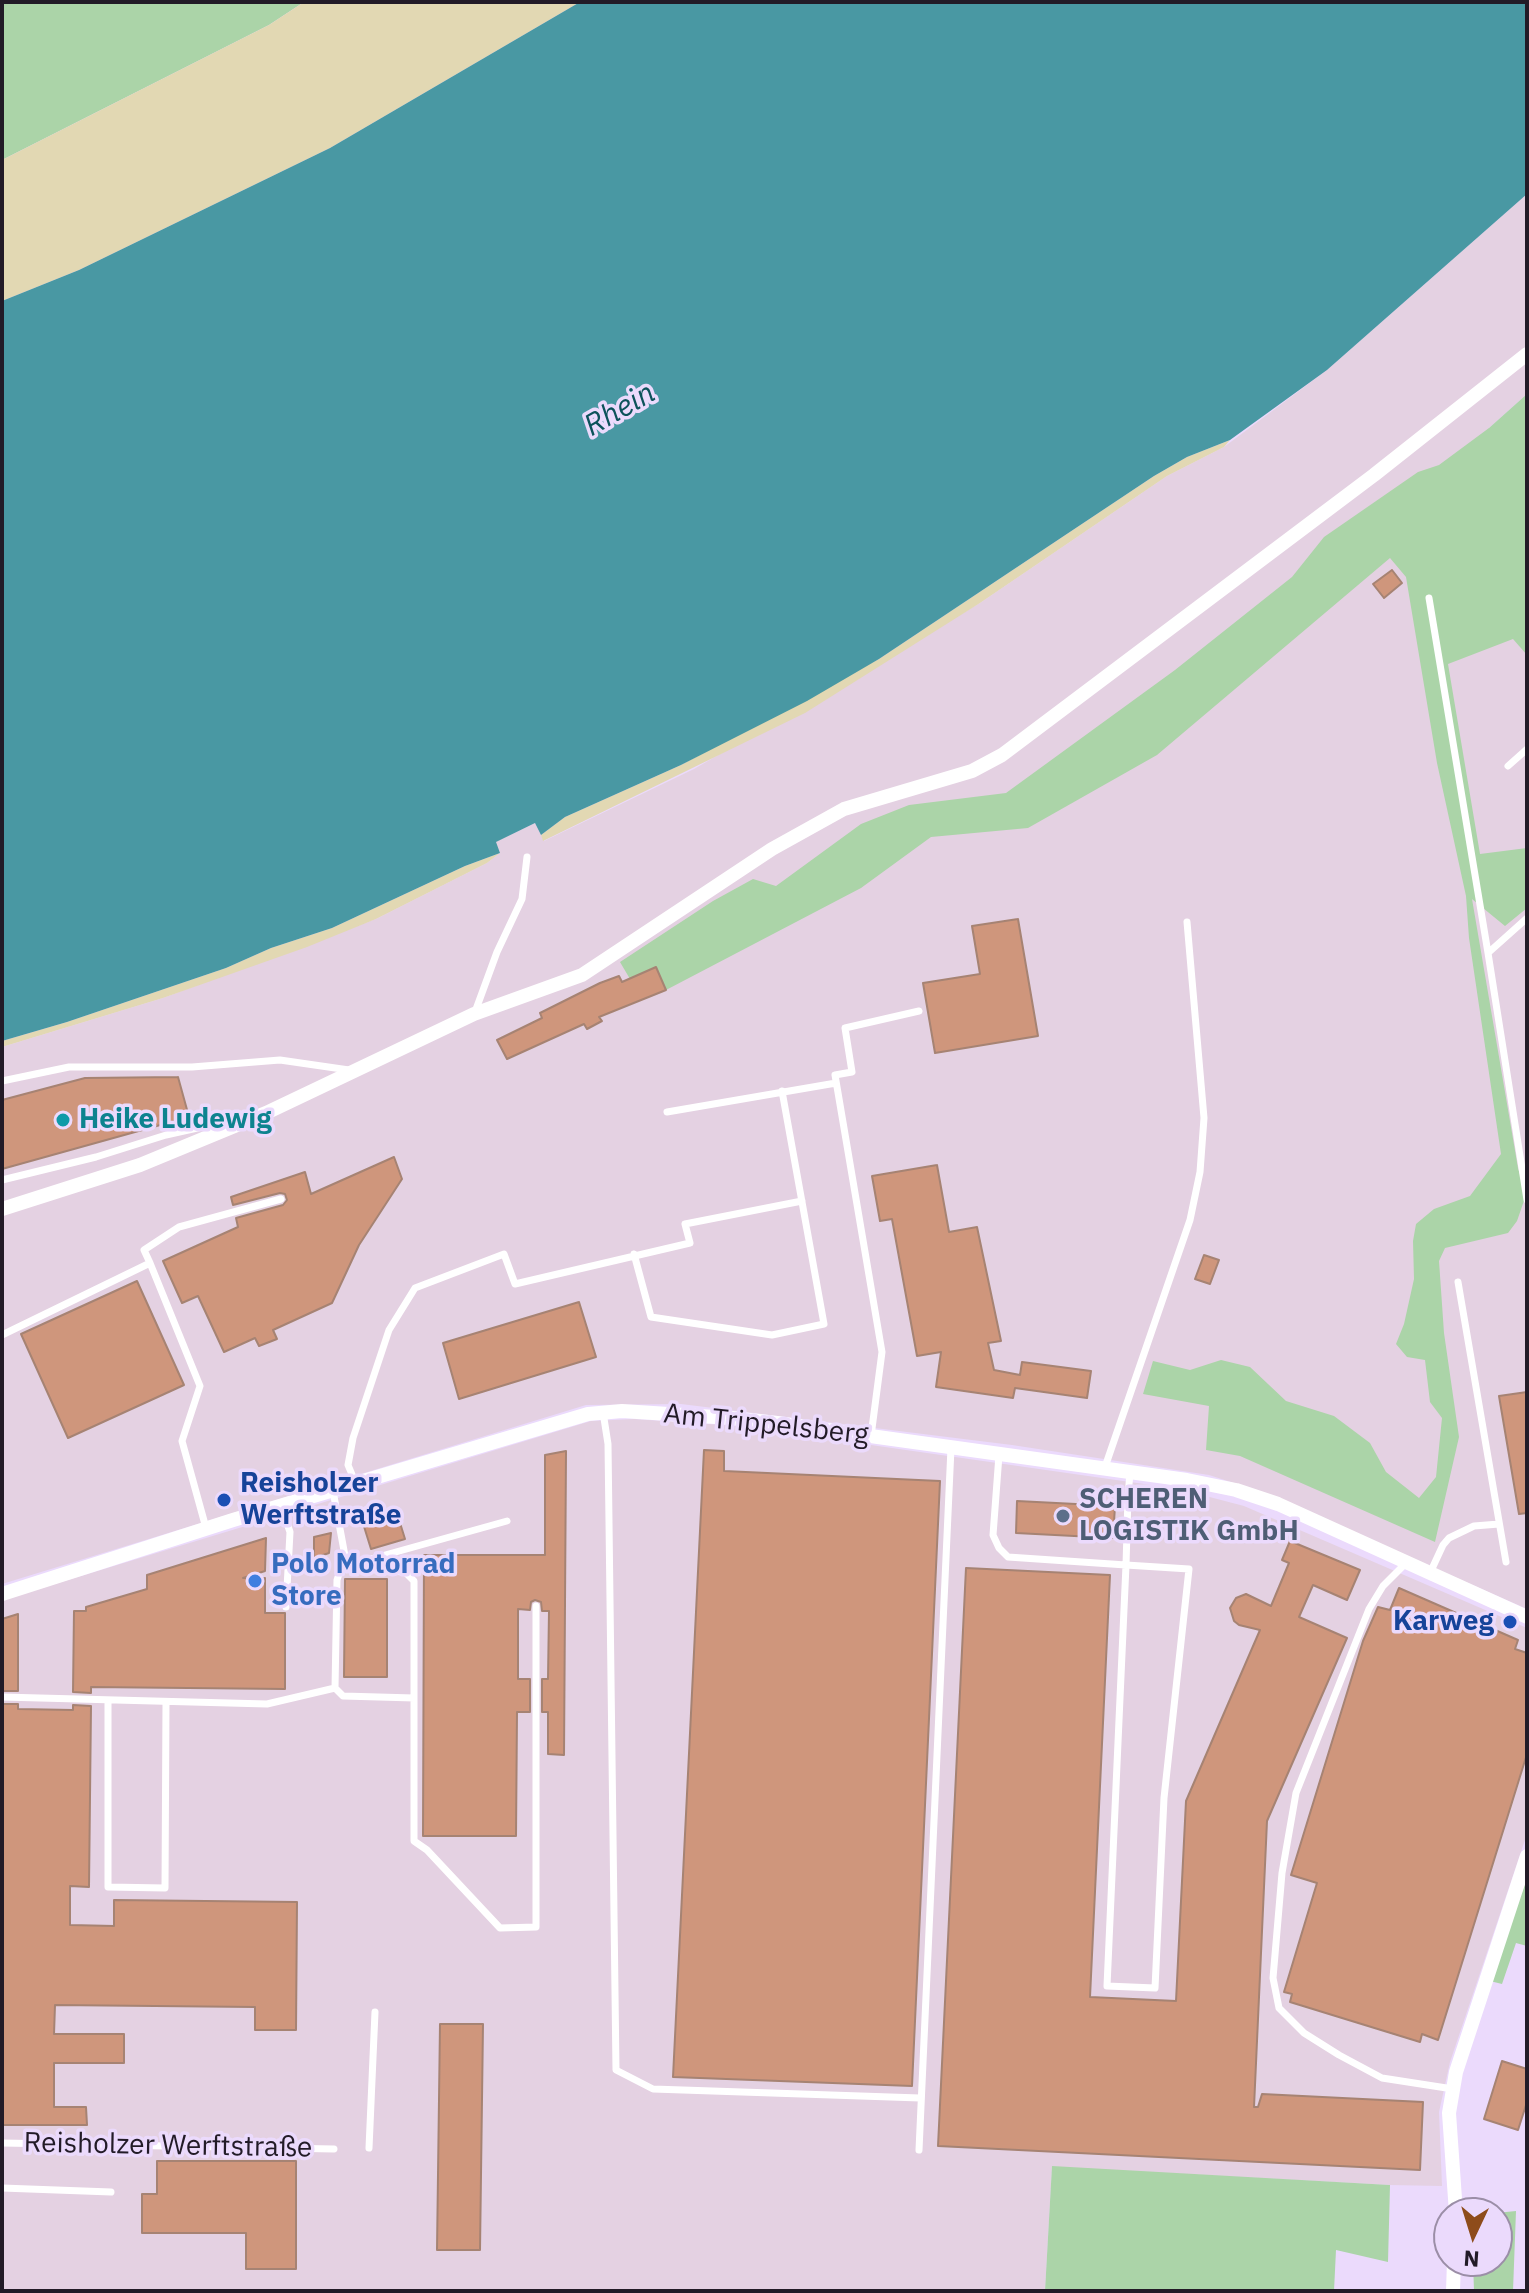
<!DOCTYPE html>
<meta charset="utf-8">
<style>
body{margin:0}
#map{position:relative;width:1529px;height:2293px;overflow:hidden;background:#ebdafc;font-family:"IBM Plex Sans",sans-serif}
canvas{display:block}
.frame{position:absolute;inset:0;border:4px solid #221b27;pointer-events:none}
.north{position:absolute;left:1433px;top:2197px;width:80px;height:80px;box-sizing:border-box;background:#ebdafc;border:2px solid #9b8ea7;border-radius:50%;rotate:184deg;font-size:22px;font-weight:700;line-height:32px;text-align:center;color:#221b27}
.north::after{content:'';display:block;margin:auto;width:28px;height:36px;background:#8e4c1b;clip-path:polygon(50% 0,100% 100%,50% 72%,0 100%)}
</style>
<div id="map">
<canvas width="1529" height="2293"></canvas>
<div class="frame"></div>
<div class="north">N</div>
</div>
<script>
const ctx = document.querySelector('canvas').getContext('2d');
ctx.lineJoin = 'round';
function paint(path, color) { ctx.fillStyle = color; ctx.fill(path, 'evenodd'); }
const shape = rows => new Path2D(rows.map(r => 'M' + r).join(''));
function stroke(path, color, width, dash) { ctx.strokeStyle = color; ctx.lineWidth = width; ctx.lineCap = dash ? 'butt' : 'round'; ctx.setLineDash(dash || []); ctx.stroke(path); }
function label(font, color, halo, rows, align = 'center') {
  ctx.font = font + ' "IBM Plex Sans",sans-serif'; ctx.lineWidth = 7; ctx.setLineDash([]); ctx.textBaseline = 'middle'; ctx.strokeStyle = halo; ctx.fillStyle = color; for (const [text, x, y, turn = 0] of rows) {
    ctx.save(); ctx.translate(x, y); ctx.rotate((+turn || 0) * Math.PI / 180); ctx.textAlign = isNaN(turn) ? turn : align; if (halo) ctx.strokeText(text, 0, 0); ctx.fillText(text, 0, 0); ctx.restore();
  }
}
const industrial = shape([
 [1527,194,1527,394,1489,428,1527,537,1527,1609,1259,1491,1209,1475,1012,1445,681,1404,586,1405,2,1584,2,1047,163,998,376,919,487,863,500,853,495,842,535,823,544,841,694,769,980,603,1167,476,1224,447,1327,370],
 [634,1419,738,1426,1179,1489,1244,1506,1527,1628,1527,1834,1450,2062,1439,2112,1442,2186,1390,2185,1052,2167,1045,2291,2,2291,2,1600,591,1421]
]);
const green = shape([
 [2,2,304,2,269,25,2,160],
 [1527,394,1527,655,1513,639,1448,664,1480,854,1527,848,1527,908,1505,926,1472,899,1518,1168,1526,1195,1517,1221,1508,1233,1445,1248,1439,1261,1444,1333,1459,1437,1435,1542,1240,1456,1206,1450,1209,1406,1143,1394,1153,1361,1190,1370,1221,1360,1250,1367,1286,1401,1334,1416,1370,1443,1386,1472,1419,1498,1436,1477,1442,1418,1430,1402,1425,1360,1407,1357,1396,1344,1404,1324,1414,1279,1413,1241,1416,1224,1434,1209,1470,1196,1501,1154,1469,938,1466,896,1437,763,1406,577,1390,558,1157,755,1028,828,931,837,861,888,666,990,656,967,630,979,620,962,713,901,753,879,776,886,861,824,909,805,1006,793,1175,670,1292,577,1324,537,1418,472,1439,465,1489,428],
 [1527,1878,1527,1946,1516,1943,1502,1984,1490,1981],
 [1052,2166,1390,2185,1388,2262,1336,2250,1334,2291,1045,2291],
 [1516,2211,1513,2291,1474,2291,1473,2261,1497,2261,1496,2213]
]);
const sand = shape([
 [304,2,580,2,330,148,79,270,2,301,2,160,269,25],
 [1230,440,1224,447,1167,476,980,603,805,713,543,841,541,835,565,817,681,765,879,659,1154,476,1187,457],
 [500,853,487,863,376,919,307,947,163,998,2,1047,2,1041,67,1022,226,968,271,948,332,928,465,866]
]);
const water = shape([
 [580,2,1527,2,1527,194,1327,370,1230,440,1187,457,1154,476,879,659,807,701,681,765,565,817,541,835,535,823,496,842,500,853,465,866,332,928,271,948,226,968,67,1022,2,1041,2,301,79,270,330,148]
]);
const building = shape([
 [1392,570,1402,583,1384,598,1373,584,1392,570],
 [1018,919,1038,1036,935,1053,923,983,980,974,972,926,1018,919],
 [656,967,666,990,599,1017,602,1021,587,1029,584,1024,507,1059,497,1040,542,1018,540,1013,600,983,619,976,622,982,656,967],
 [178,1077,189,1117,2,1169,2,1100,85,1078,178,1077],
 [394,1157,402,1179,359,1245,332,1303,273,1330,277,1339,259,1346,255,1338,224,1352,198,1296,182,1303,163,1261,238,1227,236,1218,283,1205,287,1200,285,1194,280,1193,233,1205,231,1197,305,1172,311,1194,394,1157],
 [937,1165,949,1232,977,1227,1001,1341,988,1343,994,1370,1020,1375,1022,1362,1091,1371,1087,1398,1015,1388,1013,1398,936,1387,941,1352,917,1356,892,1219,880,1221,872,1176,937,1165],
 [1204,1255,1219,1260,1210,1284,1195,1279,1204,1255],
 [137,1281,184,1385,68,1438,21,1334,137,1281],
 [579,1302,596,1357,459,1399,443,1343,579,1302],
 [1527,1392,1527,1513,1519,1514,1499,1396,1527,1392],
 [704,1450,724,1451,724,1471,940,1481,912,2086,673,2077,704,1450],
 [566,1451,564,1755,548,1754,548,1712,542,1712,542,1679,548,1679,549,1611,542,1611,541,1602,535,1600,531,1602,530,1610,518,1609,518,1679,530,1679,530,1712,517,1712,516,1836,423,1836,424,1555,545,1555,545,1455,566,1451],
 [1017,1501,1115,1506,1113,1538,1016,1533,1017,1501],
 [396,1510,405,1539,371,1549,362,1520,396,1510],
 [331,1533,329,1553,314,1558,314,1537,331,1533],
 [266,1538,265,1571,243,1578,265,1578,265,1613,285,1613,285,1689,91,1687,91,1693,73,1692,74,1611,86,1611,86,1607,147,1589,147,1575,266,1538],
 [1290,1541,1360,1570,1347,1600,1313,1585,1299,1617,1347,1638,1267,1821,1254,2107,1258,2107,1262,2094,1423,2102,1420,2170,938,2146,966,1568,1110,1575,1090,1997,1176,2001,1186,1801,1260,1630,1239,1625,1234,1621,1230,1608,1236,1598,1246,1594,1271,1606,1289,1563,1282,1560,1290,1541],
 [345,1579,387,1579,387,1677,344,1677,345,1579],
 [1399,1588,1518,1640,1515,1649,1527,1653,1527,1754,1438,2040,1422,2034,1420,2042,1290,2002,1292,1994,1284,1992,1317,1883,1291,1875,1363,1641,1378,1607,1390,1610,1399,1588],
 [18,1614,18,1691,2,1691,2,1619,18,1614],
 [2,1704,18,1704,18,1709,73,1710,73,1705,91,1706,89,1887,70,1886,70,1925,114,1926,114,1900,297,1902,296,2030,255,2030,255,2007,55,2005,54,2034,124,2034,124,2063,54,2063,54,2107,86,2107,87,2125,2,2125,2,1704],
 [440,2024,483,2024,480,2250,437,2250,440,2024],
 [1502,2061,1527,2069,1527,2102,1518,2130,1484,2119,1502,2061],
 [157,2161,296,2161,296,2269,246,2269,246,2233,142,2233,142,2194,157,2194,157,2161]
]);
const service = shape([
 [1429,598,1488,953],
 [1508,766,1527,749],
 [1527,918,1488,953,1527,1200],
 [475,1012,497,952,522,899,527,857],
 [2,1081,69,1067,192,1067,280,1060,349,1070],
 [667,1112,836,1083],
 [2,1180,96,1157,166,1135,233,1120],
 [634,1254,651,1317,772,1335,824,1324,782,1091],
 [150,1263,144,1250,179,1227,281,1199],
 [1458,1282,1506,1562],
 [2,1335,150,1263,200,1386,182,1441,206,1528],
 [603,1412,608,1444,616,2070,653,2089,920,2098],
 [871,1436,882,1352,835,1075,852,1072,845,1028,919,1011],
 [999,1455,993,1535,999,1548,1008,1557,1126,1565,1189,1569,1164,1798,1155,1988,1107,1986,1126,1565,1128,1497,1130,1472],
 [1105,1467,1190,1220,1200,1172,1204,1118,1187,922],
 [356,1484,348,1465,353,1438,389,1330,415,1288,504,1254,515,1284,690,1243,685,1224,802,1201],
 [333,1491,345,1556,337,1580,335,1688,343,1696,414,1698,414,1581,405,1572,376,1570,345,1556],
 [281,1506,290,1532,286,1607],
 [360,1562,507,1521],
 [1405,1564,1383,1586,1369,1609,1296,1793,1282,1873,1273,1978,1279,2008,1304,2033,1339,2055,1382,2078,1453,2089],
 [1430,1573,1443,1545,1449,1538,1474,1526,1499,1524],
 [2,1697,267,1704,335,1688],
 [414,1698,414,1841,427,1850,500,1928,536,1927,536,1606],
 [108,1700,108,1887,165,1888,166,1702],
 [2,2143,334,2149],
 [369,2148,375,2012],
 [919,2150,951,1448],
 [2,2188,111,2192]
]);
const minor = shape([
 [2,1209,140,1165,266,1113,474,1014,582,975,772,849,844,809,972,771,1002,755,1374,475,1527,354],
 [2,1594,233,1520,588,1414,622,1411,731,1418,777,1423,1187,1480,1236,1490,1278,1504,1527,1617],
 [1456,2213,1449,2113,1456,2072,1527,1856],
 [1453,2291,1454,2261]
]);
const markers = [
 [63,1120,8,"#0f9aa8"],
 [224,1500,8,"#1a4fb4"],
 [1063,1516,8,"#5c6f8a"],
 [255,1581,8,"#3f7fe0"],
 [1510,1622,8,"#1a4fb4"]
];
const cultureNames = [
 ["Heike Ludewig",79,1120]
];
const streetNames = [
 ["Am Trippelsberg",766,1425,6],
 ["Reisholzer Werftstraße",168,2146,1]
];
const transitNames = [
 ["Reisholzer",240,1484],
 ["Werftstraße",240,1516],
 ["Karweg",1494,1622,"right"]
];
const serviceNames = [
 ["SCHEREN",1079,1500],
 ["LOGISTIK GmbH",1079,1532]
];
const shopNames = [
 ["Polo Motorrad",271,1565],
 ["Store",271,1597]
];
const waterNames = [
 ["Rhein",620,410,-30]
];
paint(industrial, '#e4d1e2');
paint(green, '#abd4a8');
paint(sand, '#e2d8b3');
paint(water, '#4998a3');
paint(building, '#cf967c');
stroke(building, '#a68373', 2);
stroke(service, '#fff', 7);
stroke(minor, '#fff', 14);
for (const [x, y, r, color] of markers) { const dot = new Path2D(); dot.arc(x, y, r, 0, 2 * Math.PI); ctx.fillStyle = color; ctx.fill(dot); stroke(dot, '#ebdafc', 3); }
label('bold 28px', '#0d838f', '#ebdafc', cultureNames, 'left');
label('28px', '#221b27', '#ebdafc', streetNames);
label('bold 28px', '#164399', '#ebdafc', transitNames, 'left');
label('bold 28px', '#4e5e75', '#ebdafc', serviceNames, 'left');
label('bold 28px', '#366cbe', '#ebdafc', shopNames, 'left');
label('italic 30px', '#0c525a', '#ebdafc', waterNames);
</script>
